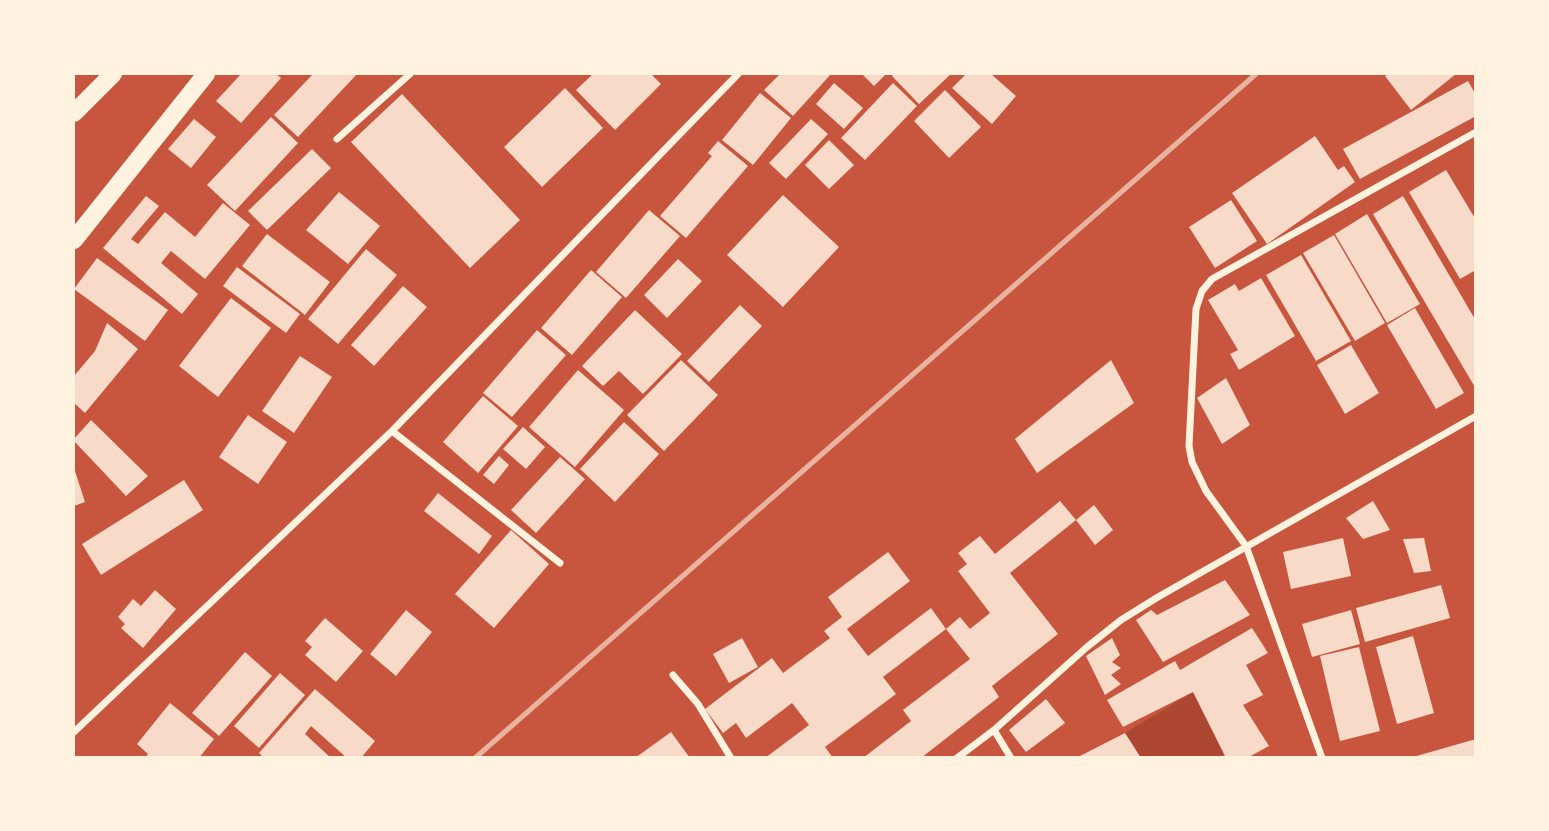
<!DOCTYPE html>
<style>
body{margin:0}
#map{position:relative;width:1549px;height:831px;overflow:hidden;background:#c8553d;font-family:"Alegreya Sans",sans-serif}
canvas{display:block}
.frame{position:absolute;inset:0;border:75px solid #fff3e0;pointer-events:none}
</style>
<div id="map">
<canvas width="1549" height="831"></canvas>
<div class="frame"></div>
</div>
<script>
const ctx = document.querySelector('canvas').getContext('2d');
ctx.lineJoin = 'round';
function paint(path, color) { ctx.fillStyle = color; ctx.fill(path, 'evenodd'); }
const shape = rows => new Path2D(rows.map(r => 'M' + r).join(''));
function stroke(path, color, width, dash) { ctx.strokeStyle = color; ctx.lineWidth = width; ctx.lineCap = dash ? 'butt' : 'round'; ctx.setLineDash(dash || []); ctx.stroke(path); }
const green = shape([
 [1193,692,1224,754,1218,758,1139,757,1125,733]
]);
const building = shape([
 [241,74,276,74,281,78,241,123,216,101],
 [313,74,357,74,298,137,274,115],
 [593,74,651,74,661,84,615,130,576,90],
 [780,74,831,74,793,116,764,90],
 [862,74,886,74,874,86],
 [894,74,951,74,919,104,892,76],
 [966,74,991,74,1016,96,992,124,952,88],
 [1388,74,1456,74,1411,110,1385,76],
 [1468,81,1476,95,1476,116,1360,179,1343,149],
 [834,83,863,108,844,129,816,104],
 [893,83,917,106,865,160,841,138],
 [565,88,603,128,542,187,504,147],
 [945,90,981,127,949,158,914,121],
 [760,93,791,118,753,165,722,140],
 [402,94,520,220,470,268,351,142],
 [271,117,298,143,235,211,207,185],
 [194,119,216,137,191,168,168,149],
 [811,119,828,134,786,179,769,163],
 [1315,136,1338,170,1344,166,1355,182,1267,244,1232,193],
 [829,140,854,165,829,189,805,165],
 [718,141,748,166,686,238,660,216,712,156,708,153],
 [312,149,331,168,267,230,248,211],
 [1446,170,1476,220,1476,270,1460,279,1409,192],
 [339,192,380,226,348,264,306,230],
 [783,195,839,247,783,307,727,255],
 [146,196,159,206,131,239,138,244,165,212,195,237,223,203,250,225,205,279,171,251,161,263,198,294,182,314,103,248],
 [1403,196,1476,321,1476,389,1373,214],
 [1231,200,1257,241,1215,268,1189,227],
 [649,210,680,236,626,298,596,272],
 [1367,214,1420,304,1387,323,1335,234],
 [267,234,330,282,305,315,242,266],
 [1334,235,1385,323,1355,341,1303,253],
 [366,249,397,275,338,344,308,319],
 [1301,255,1351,341,1316,361,1266,275],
 [97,258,168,310,145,341,74,289],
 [678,259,702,281,667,318,644,295],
 [237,267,300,314,286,333,223,286],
 [591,270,622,297,572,355,541,328],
 [1261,278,1295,336,1239,370,1230,354,1238,350,1208,300,1235,284,1239,291],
 [403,286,427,307,374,366,351,345],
 [231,298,271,328,218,397,179,366],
 [740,305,762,326,709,382,687,361],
 [1415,308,1464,393,1436,409,1387,325],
 [635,310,682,354,643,394,619,371,603,386,582,366],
 [107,323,138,349,85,413,74,403,74,376,95,351],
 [537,330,566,355,512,417,483,393],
 [1351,345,1379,393,1345,414,1317,365],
 [300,356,332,377,294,433,262,411],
 [681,360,718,395,664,451,627,415],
 [1111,360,1134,403,1037,473,1015,439],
 [578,370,624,410,575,467,529,427],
 [1226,378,1250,425,1222,444,1197,398],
 [483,396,518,426,478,473,443,442],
 [248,415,287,442,258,484,219,457],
 [91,420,148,476,126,496,74,441,74,439],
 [624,422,659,454,615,502,580,469],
 [523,427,545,447,526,469,503,449],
 [499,456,509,465,494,484,483,475],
 [560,457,585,479,536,533,511,510],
 [74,468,85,502,74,506],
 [184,480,203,510,101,575,82,544],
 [438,493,492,536,479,554,424,511],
 [1060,501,1076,520,1094,505,1113,530,1095,545,1076,520,1010,573,1058,634,992,686,999,697,921,758,863,758,911,721,903,710,970,659,946,629,960,617,970,629,990,613,958,571,967,564,958,553,980,536,995,554],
 [1373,501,1390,530,1363,539,1346,518],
 [511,530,549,564,494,628,455,594],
 [1343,538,1351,576,1291,589,1283,552],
 [1424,538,1431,571,1414,573,1403,539],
 [888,552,910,581,847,629,868,656,931,608,946,629,883,677,896,694,825,747,833,758,765,758,809,725,792,703,746,738,736,723,723,733,705,709,772,658,783,673,830,638,824,631,842,617,828,597],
 [1225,580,1250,615,1163,662,1136,620,1151,610,1157,615],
 [1441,585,1450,618,1365,642,1356,608],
 [155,590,176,609,143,648,121,628,125,624,118,617,133,599,141,606],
 [406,610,432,632,396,676,370,654],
 [1351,610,1360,644,1312,657,1302,624],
 [325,618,363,651,336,682,305,655,312,647,305,641],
 [1252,628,1268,653,1246,665,1263,695,1243,705,1269,746,1247,758,1226,758,1193,692,1123,727,1107,700,1175,661,1180,670],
 [1413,636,1434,713,1397,724,1376,647],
 [742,638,758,667,729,683,713,654],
 [1112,638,1120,655,1112,662,1121,668,1111,675,1121,684,1105,695,1086,656],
 [1359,647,1380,731,1340,741,1320,656],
 [245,652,272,676,219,736,192,713],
 [280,673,305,695,259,748,234,726],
 [315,689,375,741,361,758,347,758,311,726,305,734,331,758,264,758,259,753],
 [1046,699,1065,723,1026,752,1009,730],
 [170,703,214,739,199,758,145,758,148,754,137,744],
 [671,732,690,758,635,758],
 [1125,733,1141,758,1076,758],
 [1476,739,1476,758,1413,758,1413,757]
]);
const minor = shape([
 [337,139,410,74],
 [392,431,560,563],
 [673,675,698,704,731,758],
 [994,730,1011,758],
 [74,732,392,431,738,74],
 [957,758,994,730,1087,647,1121,620,1158,597,1476,416],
 [1322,758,1246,546,1206,491,1192,462,1189,446,1196,309,1202,291,1212,279,1476,132]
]);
const primary = shape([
 [74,113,113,74],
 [74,240,206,74]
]);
const rail = shape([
 [475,758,629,623,1256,74]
]);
paint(green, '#ae4732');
paint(building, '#f7dbc8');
stroke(minor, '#fff3e0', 7);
stroke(primary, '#fff3e0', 18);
stroke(rail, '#e9b49f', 5);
</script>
